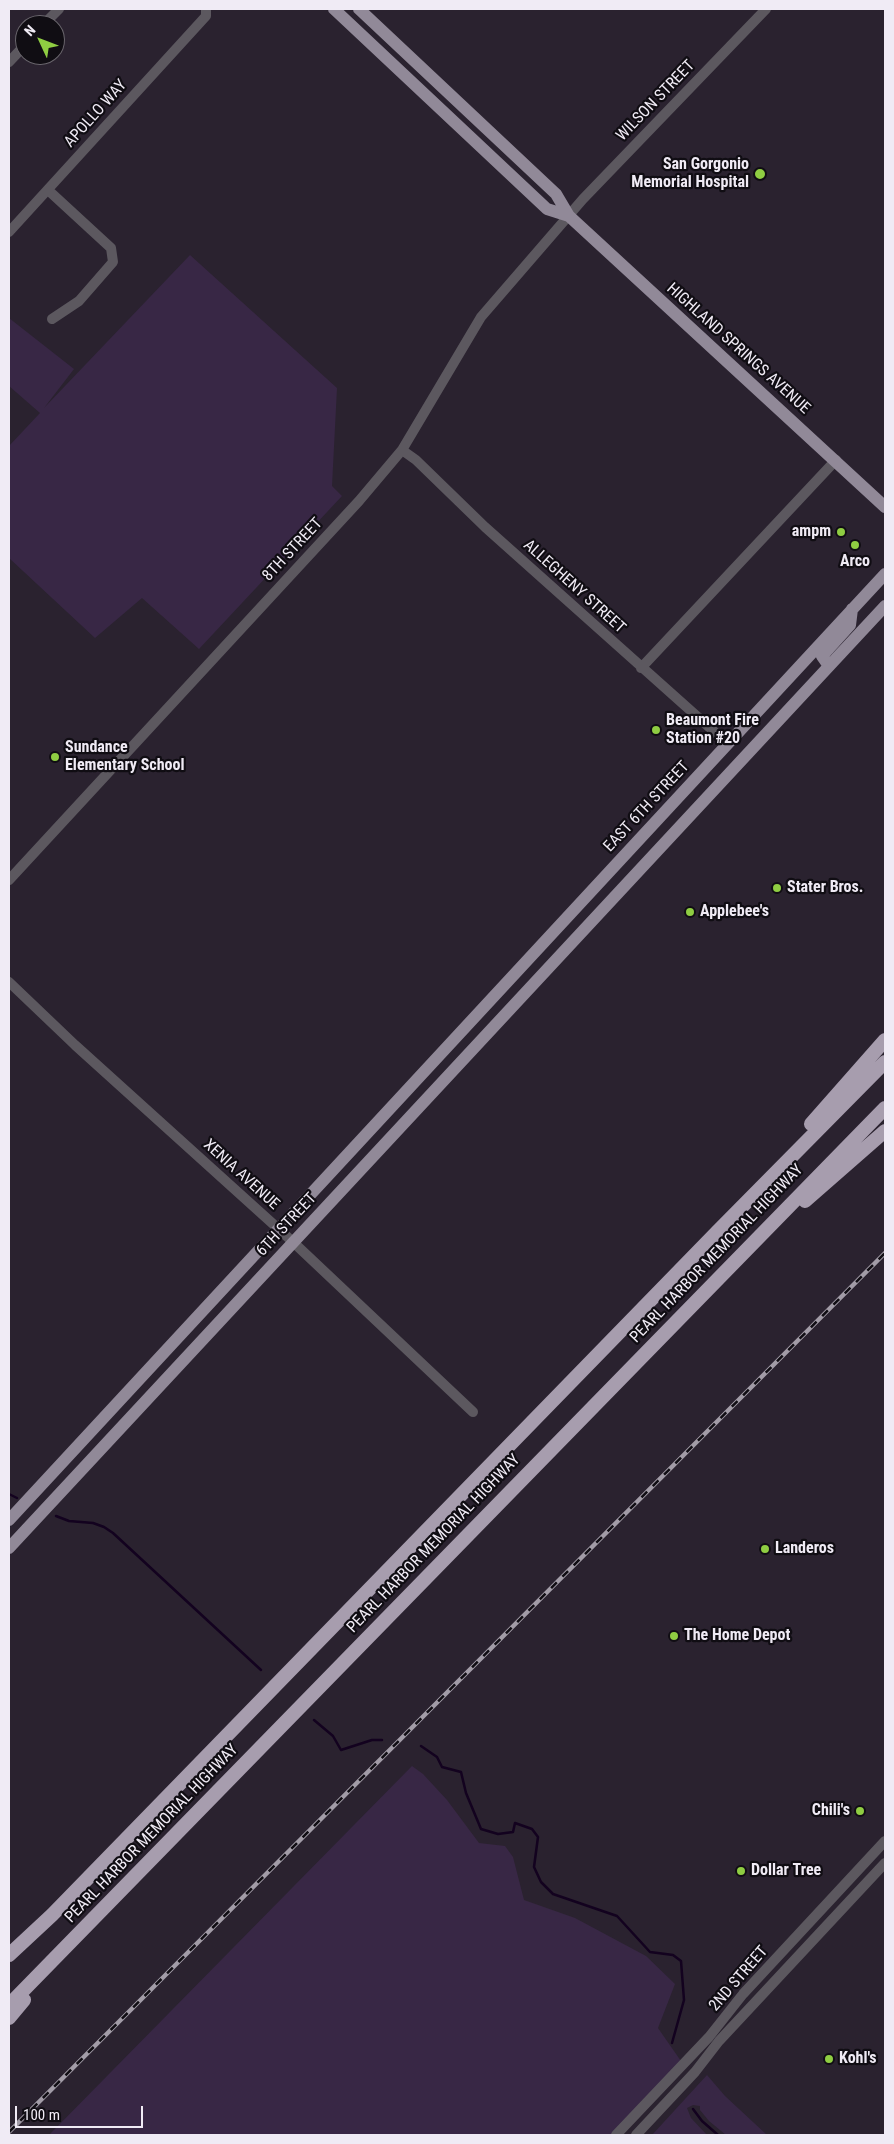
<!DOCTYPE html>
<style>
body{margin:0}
#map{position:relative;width:894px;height:2144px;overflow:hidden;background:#2a222f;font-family:"Roboto Condensed",sans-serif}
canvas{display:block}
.frame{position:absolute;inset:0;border:10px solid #f0ebf5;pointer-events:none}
.north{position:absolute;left:15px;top:15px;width:50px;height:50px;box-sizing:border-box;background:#100d13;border:1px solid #6a666d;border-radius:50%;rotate:313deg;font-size:14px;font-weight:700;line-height:20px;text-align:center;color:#f0ebf5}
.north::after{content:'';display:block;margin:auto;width:18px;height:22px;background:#8fcd42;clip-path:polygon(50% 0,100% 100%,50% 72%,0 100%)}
.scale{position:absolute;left:15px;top:2106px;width:128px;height:22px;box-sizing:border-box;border:2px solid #f0ebf5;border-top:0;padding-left:6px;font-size:15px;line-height:18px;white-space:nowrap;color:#f0ebf5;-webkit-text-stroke:4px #100d13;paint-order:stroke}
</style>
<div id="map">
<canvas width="894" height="2144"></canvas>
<div class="frame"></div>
<div class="north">N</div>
<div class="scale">100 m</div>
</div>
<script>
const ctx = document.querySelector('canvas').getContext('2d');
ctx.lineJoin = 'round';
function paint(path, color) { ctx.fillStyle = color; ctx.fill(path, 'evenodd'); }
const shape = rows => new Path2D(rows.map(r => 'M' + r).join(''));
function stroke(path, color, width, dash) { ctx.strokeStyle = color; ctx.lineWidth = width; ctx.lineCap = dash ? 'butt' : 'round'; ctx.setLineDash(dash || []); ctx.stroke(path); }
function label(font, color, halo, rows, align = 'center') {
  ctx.font = font + ' "Roboto Condensed",sans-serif'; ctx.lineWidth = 4.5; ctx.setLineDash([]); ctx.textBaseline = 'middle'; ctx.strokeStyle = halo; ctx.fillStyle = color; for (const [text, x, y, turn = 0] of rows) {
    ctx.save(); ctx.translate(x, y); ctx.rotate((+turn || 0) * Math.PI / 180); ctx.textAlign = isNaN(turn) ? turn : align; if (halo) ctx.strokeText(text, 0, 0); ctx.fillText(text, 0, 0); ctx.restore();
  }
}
const green = shape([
 [190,255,337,388,332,486,342,496,199,649,142,598,95,638,9,558,9,446,40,413,9,386,9,318,74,369,44,408],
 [412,1766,423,1774,447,1800,479,1843,505,1846,513,1857,524,1900,575,1918,646,1956,675,1984,658,2028,683,2064,619,2135,49,2135],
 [707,2075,725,2096,767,2135,726,2135,709,2121,700,2110,700,2106,693,2105,687,2108,691,2118,707,2135,652,2135]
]);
const stream = shape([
 [9,1494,17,1498],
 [56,1516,69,1521,93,1523,104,1527,113,1533,261,1670],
 [314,1720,333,1736,341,1750,372,1740,382,1740],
 [421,1746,437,1757,442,1767,461,1772,466,1793,481,1829,498,1834,513,1832,515,1823,532,1829,538,1837,534,1867,541,1882,553,1894,617,1916,650,1952,673,1955,681,1961,684,2000,672,2043],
 [693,2109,702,2121,718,2135]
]);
const minor = shape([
 [43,25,59,9],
 [9,62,25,45],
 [48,190,111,248,113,262,79,301,52,319],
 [9,232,206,16,206,9],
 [402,450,416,460,485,527,728,744],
 [641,668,836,460],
 [9,880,359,501,402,450,481,317,583,199,766,9],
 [9,982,75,1045,293,1242,473,1412],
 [616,2135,709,2037,743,1994,885,1841],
 [636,2135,695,2072,719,2041,885,1863]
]);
const major = shape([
 [334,9,547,209,569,216],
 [359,9,556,194,569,216,885,507],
 [829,666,822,656,850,625,852,609],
 [9,1520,885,574],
 [9,1548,885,606]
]);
const highway = shape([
 [811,1124,885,1040],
 [805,1201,885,1131],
 [9,1955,52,1915,717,1232,885,1062],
 [9,2005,885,1108],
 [9,2018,24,2000]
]);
const rail = shape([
 [9,2132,885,1253]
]);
const markers = [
 [760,174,6,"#8fcd42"],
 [841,532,5,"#8fcd42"],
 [855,545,5,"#8fcd42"],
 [656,730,5,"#8fcd42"],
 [55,757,5,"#8fcd42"],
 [777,888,5,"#8fcd42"],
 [690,912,5,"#8fcd42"],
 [765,1549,5,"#8fcd42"],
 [674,1636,5,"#8fcd42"],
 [860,1811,5,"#8fcd42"],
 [741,1871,5,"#8fcd42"],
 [829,2059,5,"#8fcd42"]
];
const streetNames = [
 ["WILSON STREET",656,101,-46],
 ["APOLLO WAY",96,114,-48],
 ["HIGHLAND SPRINGS AVENUE",738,349,42],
 ["8TH STREET",293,550,-47],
 ["ALLEGHENY STREET",574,587,42],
 ["EAST 6TH STREET",647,807,-47],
 ["XENIA AVENUE",241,1175,42],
 ["6TH STREET",287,1225,-47],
 ["PEARL HARBOR MEMORIAL HIGHWAY",717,1254,-46],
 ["PEARL HARBOR MEMORIAL HIGHWAY",434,1544,-46],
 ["PEARL HARBOR MEMORIAL HIGHWAY",152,1834,-46],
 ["2ND STREET",739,1979,-49]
];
const poiNames = [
 ["San Gorgonio",749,165,"right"],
 ["Memorial Hospital",749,183,"right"],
 ["ampm",831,532,"right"],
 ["Arco",855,562,"center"],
 ["Beaumont Fire",666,721],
 ["Station #20",666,739],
 ["Sundance",65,748],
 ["Elementary School",65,766],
 ["Stater Bros.",787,888],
 ["Applebee's",700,912],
 ["Landeros",775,1549],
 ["The Home Depot",684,1636],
 ["Chili's",850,1811,"right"],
 ["Dollar Tree",751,1871],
 ["Kohl's",839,2059]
];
paint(green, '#382745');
stroke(stream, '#13021f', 2.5);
stroke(minor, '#5c585f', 10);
stroke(major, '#918998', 12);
stroke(highway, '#a79dae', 14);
stroke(rail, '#a29ca7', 4.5);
stroke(rail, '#100d13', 2.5, [8]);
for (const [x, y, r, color] of markers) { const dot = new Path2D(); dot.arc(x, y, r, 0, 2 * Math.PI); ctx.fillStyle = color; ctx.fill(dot); stroke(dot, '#100d13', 2); }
label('16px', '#f0ebf5', '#100d13', streetNames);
label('bold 16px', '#f0ebf5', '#100d13', poiNames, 'left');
</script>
